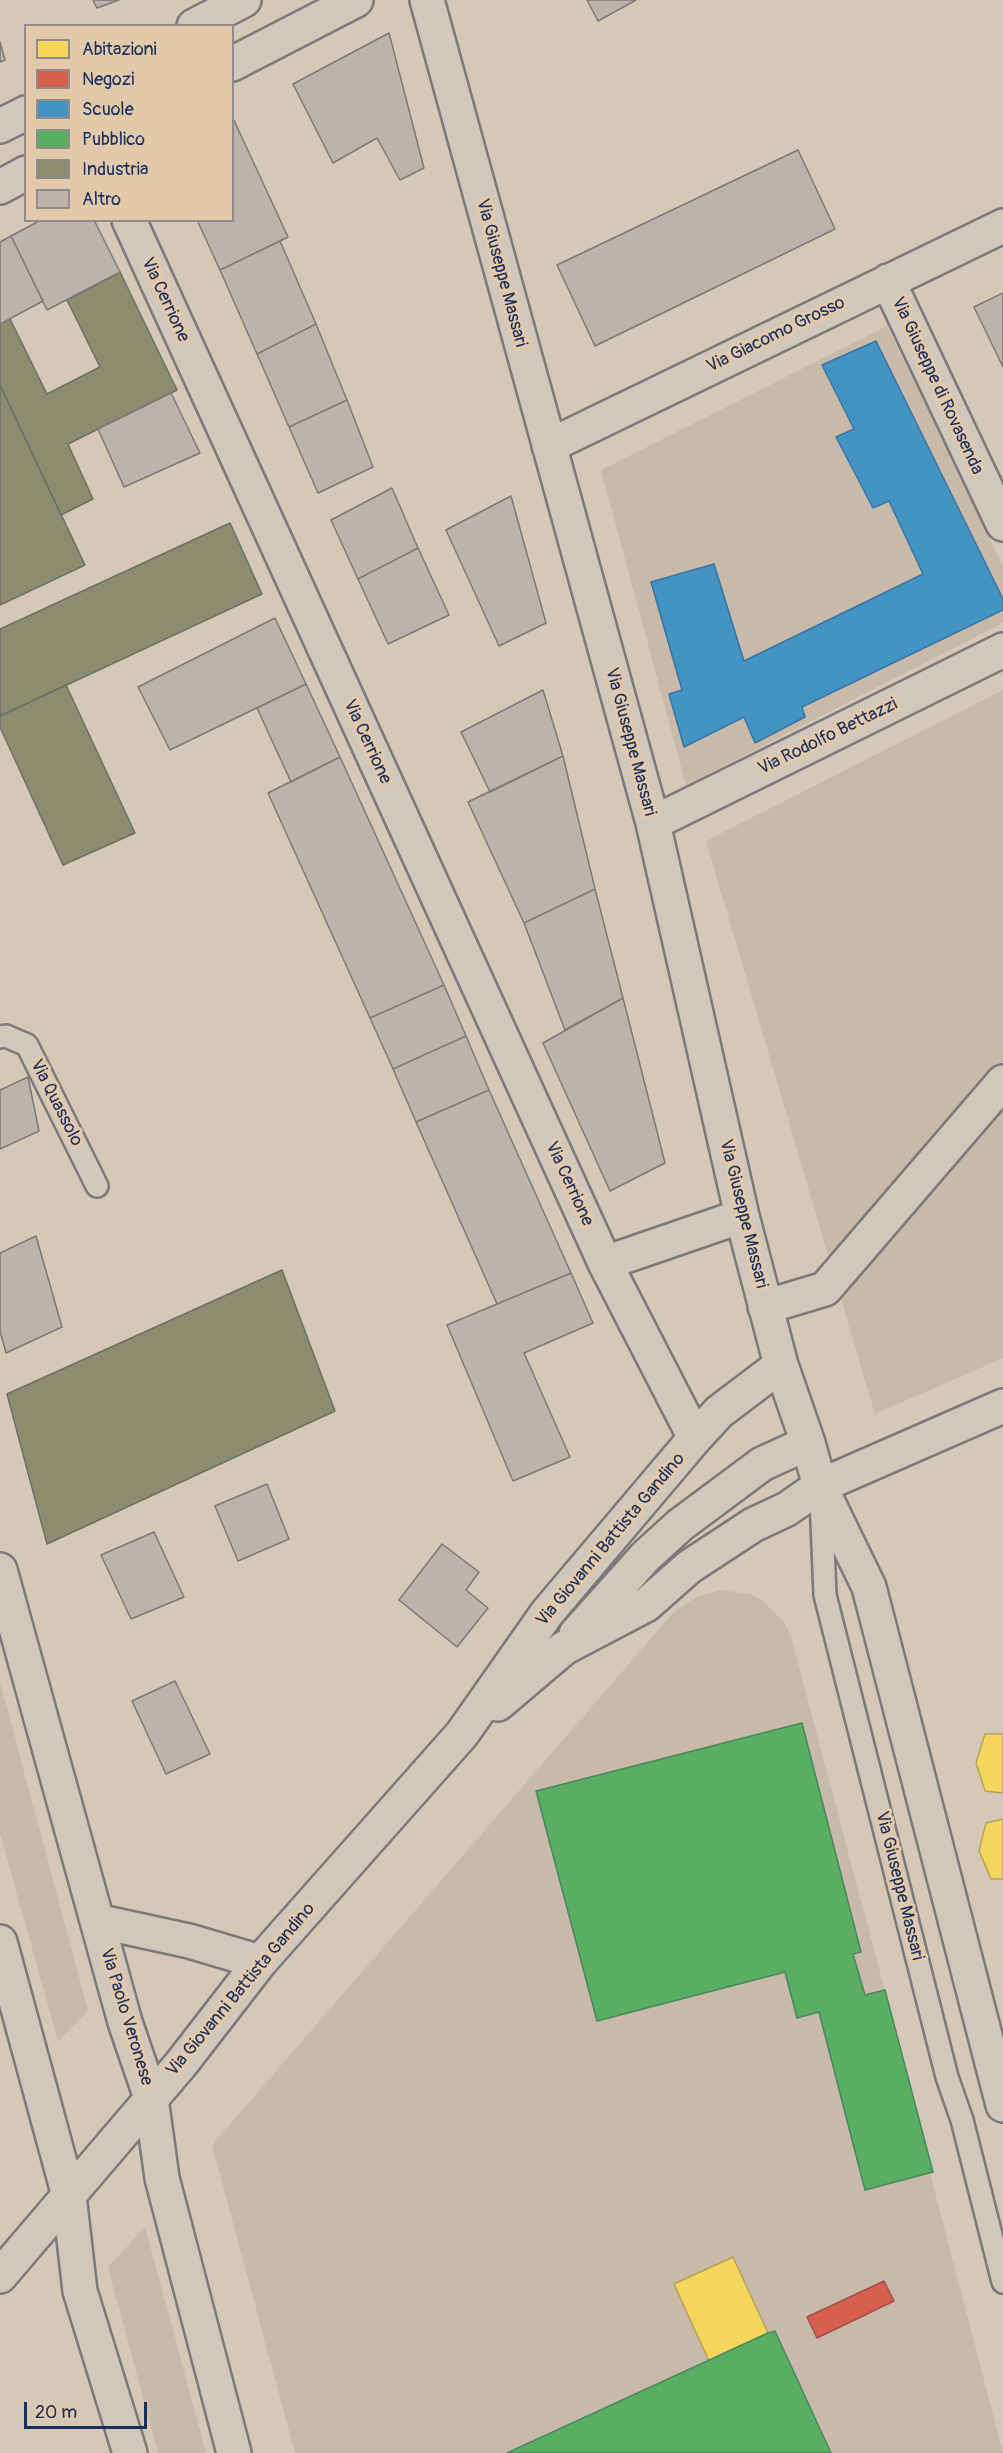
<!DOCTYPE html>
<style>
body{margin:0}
#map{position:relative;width:1003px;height:2453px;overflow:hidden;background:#d5c8b7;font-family:Pangolin,sans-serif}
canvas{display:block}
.legend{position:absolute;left:24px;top:24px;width:210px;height:198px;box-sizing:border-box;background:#e2c9aa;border:2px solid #928b8c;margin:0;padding:8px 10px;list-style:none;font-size:18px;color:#1b2f5e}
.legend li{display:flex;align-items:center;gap:12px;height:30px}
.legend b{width:30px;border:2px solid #928b8c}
.scale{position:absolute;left:24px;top:2402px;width:123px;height:27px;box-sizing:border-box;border:3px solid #1b2f5e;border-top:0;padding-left:8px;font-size:18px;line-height:21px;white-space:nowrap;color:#1b2f5e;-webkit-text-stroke:4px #e2c9aa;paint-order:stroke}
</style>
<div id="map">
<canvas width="1003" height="2453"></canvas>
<ul class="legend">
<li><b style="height:16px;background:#f6d55c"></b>Abitazioni</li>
<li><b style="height:16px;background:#d6604d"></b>Negozi</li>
<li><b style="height:16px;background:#4393c3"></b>Scuole</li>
<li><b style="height:16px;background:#5aae61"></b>Pubblico</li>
<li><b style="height:16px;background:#8c8c6e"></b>Industria</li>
<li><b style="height:16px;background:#bcb4aa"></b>Altro</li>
</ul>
<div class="scale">20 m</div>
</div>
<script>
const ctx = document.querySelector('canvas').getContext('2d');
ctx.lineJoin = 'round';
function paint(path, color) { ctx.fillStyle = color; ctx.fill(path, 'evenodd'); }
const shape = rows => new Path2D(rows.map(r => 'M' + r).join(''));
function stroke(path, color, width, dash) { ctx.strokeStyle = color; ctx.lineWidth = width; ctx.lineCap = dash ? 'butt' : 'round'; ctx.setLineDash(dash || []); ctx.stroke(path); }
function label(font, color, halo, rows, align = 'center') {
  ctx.font = font + ' Pangolin,sans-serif'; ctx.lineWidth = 6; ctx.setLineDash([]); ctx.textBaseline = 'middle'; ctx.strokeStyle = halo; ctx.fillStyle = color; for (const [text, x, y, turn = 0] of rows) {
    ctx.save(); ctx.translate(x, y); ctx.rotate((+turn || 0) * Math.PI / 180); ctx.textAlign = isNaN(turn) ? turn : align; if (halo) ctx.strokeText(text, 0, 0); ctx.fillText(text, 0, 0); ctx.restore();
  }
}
const built = shape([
 [887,326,1003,566,1003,623,686,785,601,470],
 [721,1590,750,1594,763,1601,784,1622,791,1637,933,2172,930,2173,1003,2453,295,2453,212,2145,673,1613,696,1597]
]);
const green = shape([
 [1003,690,1003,1358,875,1414,706,841],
 [0,1682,88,2011,58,2041,0,1833],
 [145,2227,206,2453,158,2453,108,2267]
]);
const homes = shape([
 [985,1734,1003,1734,1003,1793,985,1791,976,1763,985,1734],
 [1003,1819,1003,1879,991,1879,979,1851,986,1823,1003,1819],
 [733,2257,768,2333,709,2361,674,2284,733,2257]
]);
const shops = shape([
 [884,2281,894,2301,817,2338,807,2317,884,2281]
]);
const schools = shape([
 [876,341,1003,599,1003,610,802,707,805,717,755,743,744,717,684,747,669,694,682,690,651,582,714,564,744,661,923,574,889,501,873,508,836,437,854,429,822,365,876,341]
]);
const public = shape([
 [802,1723,861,1952,853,1954,865,1995,885,1990,933,2172,865,2190,819,2012,797,2018,785,1972,597,2021,536,1791,802,1723],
 [775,2331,831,2453,507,2453,768,2333,775,2331]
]);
const industry = shape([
 [120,272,177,390,68,444,93,499,61,515,0,385,0,324,10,319,47,394,100,367,67,300,120,272],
 [0,385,85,565,0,605,0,385],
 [230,523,262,594,0,716,0,629,230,523],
 [66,685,135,833,63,865,0,727,0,716,66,685],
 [282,1270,335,1411,47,1544,7,1394,282,1270]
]);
const building = shape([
 [93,0,119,0,97,8,93,0],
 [587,0,636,0,598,21,587,0],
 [389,33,424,168,400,180,377,138,333,163,293,84,389,33],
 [0,42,5,60,0,62,0,42],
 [232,116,288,237,220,270,197,220,232,220,232,116],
 [798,150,835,229,595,346,557,265,798,150],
 [41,220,94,220,120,272,47,310,11,236,41,220],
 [11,236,43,301,0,324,0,242,11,236],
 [280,241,316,324,257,354,220,270,280,241],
 [1003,293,1003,367,974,307,1003,293],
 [316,324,347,400,289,427,257,354,316,324],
 [171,393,200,453,124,487,98,429,171,393],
 [347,400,373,467,318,493,289,427,347,400],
 [392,488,418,548,358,579,331,520,392,488],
 [511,496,546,623,499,646,446,530,511,496],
 [418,548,449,615,388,644,358,579,418,548],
 [275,618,306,684,170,750,138,687,275,618],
 [306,684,340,757,291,782,257,708,306,684],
 [543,690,563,756,490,792,461,732,543,690],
 [563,756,595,889,524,923,468,802,563,756],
 [340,757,444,985,370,1018,268,793,340,757],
 [595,889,623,998,565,1030,524,923,595,889],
 [444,985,466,1036,393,1069,370,1018,444,985],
 [623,998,665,1163,610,1191,543,1043,623,998],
 [466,1036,489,1090,416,1122,393,1069,466,1036],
 [28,1077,39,1131,0,1149,0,1090,28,1077],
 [489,1090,571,1273,497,1304,416,1122,489,1090],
 [36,1236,62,1327,6,1353,0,1331,0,1253,36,1236],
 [571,1273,593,1323,524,1353,570,1457,513,1481,447,1325,571,1273],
 [267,1484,289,1539,238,1561,215,1506,267,1484],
 [154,1532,184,1597,131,1619,101,1555,154,1532],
 [442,1544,479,1572,466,1590,488,1608,457,1647,399,1600,442,1544],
 [175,1681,210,1754,166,1774,132,1701,175,1681]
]);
const lane = shape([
 [0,1037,6,1036,27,1045,97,1186],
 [821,1499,825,1595,947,2077,962,2120,1003,2282]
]);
const street = shape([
 [427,0,653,823,742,1216,781,1365,808,1443,820,1486,869,1587,1003,2105],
 [129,220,605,1263,695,1438],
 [888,281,1003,524],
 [549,446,1003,226],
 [653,823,1003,650],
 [605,1263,742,1216],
 [765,1307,825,1289,1003,1082],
 [0,1570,125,2022,151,2098,162,2178,234,2453],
 [576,1634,645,1557,680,1525,762,1464,808,1443],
 [498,1704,564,1648,646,1605,689,1567,753,1525,787,1509,820,1486,1003,1406],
 [97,1921,189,1941,260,1962],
 [0,1942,69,2196,80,2291,130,2453],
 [0,2276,181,2064,260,1962,462,1734,547,1613,695,1438,719,1412,781,1365]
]);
const secondary = shape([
 [194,26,244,0],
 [232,64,356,0],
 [0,126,26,113],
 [0,187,26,173]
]);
const streetNames = [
 ["Via Giuseppe Massari",501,273,75],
 ["Via Cerrione",165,300,65],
 ["Via Giacomo Grosso",776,335,-26],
 ["Via Giuseppe di Rovasenda",937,386,65],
 ["Via Rodolfo Bettazzi",828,737,-26],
 ["Via Cerrione",367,742,65],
 ["Via Giuseppe Massari",630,742,75],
 ["Via Quassolo",56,1103,63],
 ["Via Cerrione",569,1184,65],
 ["Via Giuseppe Massari",743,1214,76],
 ["Via Giovanni Battista Gandino",611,1540,-50],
 ["Via Giuseppe Massari",899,1886,76],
 ["Via Giovanni Battista Gandino",241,1990,-50],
 ["Via Paolo Veronese",126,2017,73]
];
paint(built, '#c9b9a8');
paint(green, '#c8b9a8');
paint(homes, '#f6d55c');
stroke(homes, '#b4a35d', 1.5);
paint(shops, '#d6604d');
stroke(shops, '#9e5152', 1.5);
paint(schools, '#4393c3');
stroke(schools, '#3775a5', 1.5);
paint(public, '#5aae61');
stroke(public, '#478860', 1.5);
paint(industry, '#8c8c6e');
stroke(industry, '#6a7069', 1.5);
paint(building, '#bcb4aa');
stroke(building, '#7b797a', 1.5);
stroke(lane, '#7b797a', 26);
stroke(street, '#7b797a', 38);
stroke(secondary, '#7b797a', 38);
stroke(lane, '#d1c7bb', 21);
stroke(street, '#d1c7bb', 33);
stroke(secondary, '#d1c7bb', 33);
label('18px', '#1b2f5e', '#e2c9aa', streetNames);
</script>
